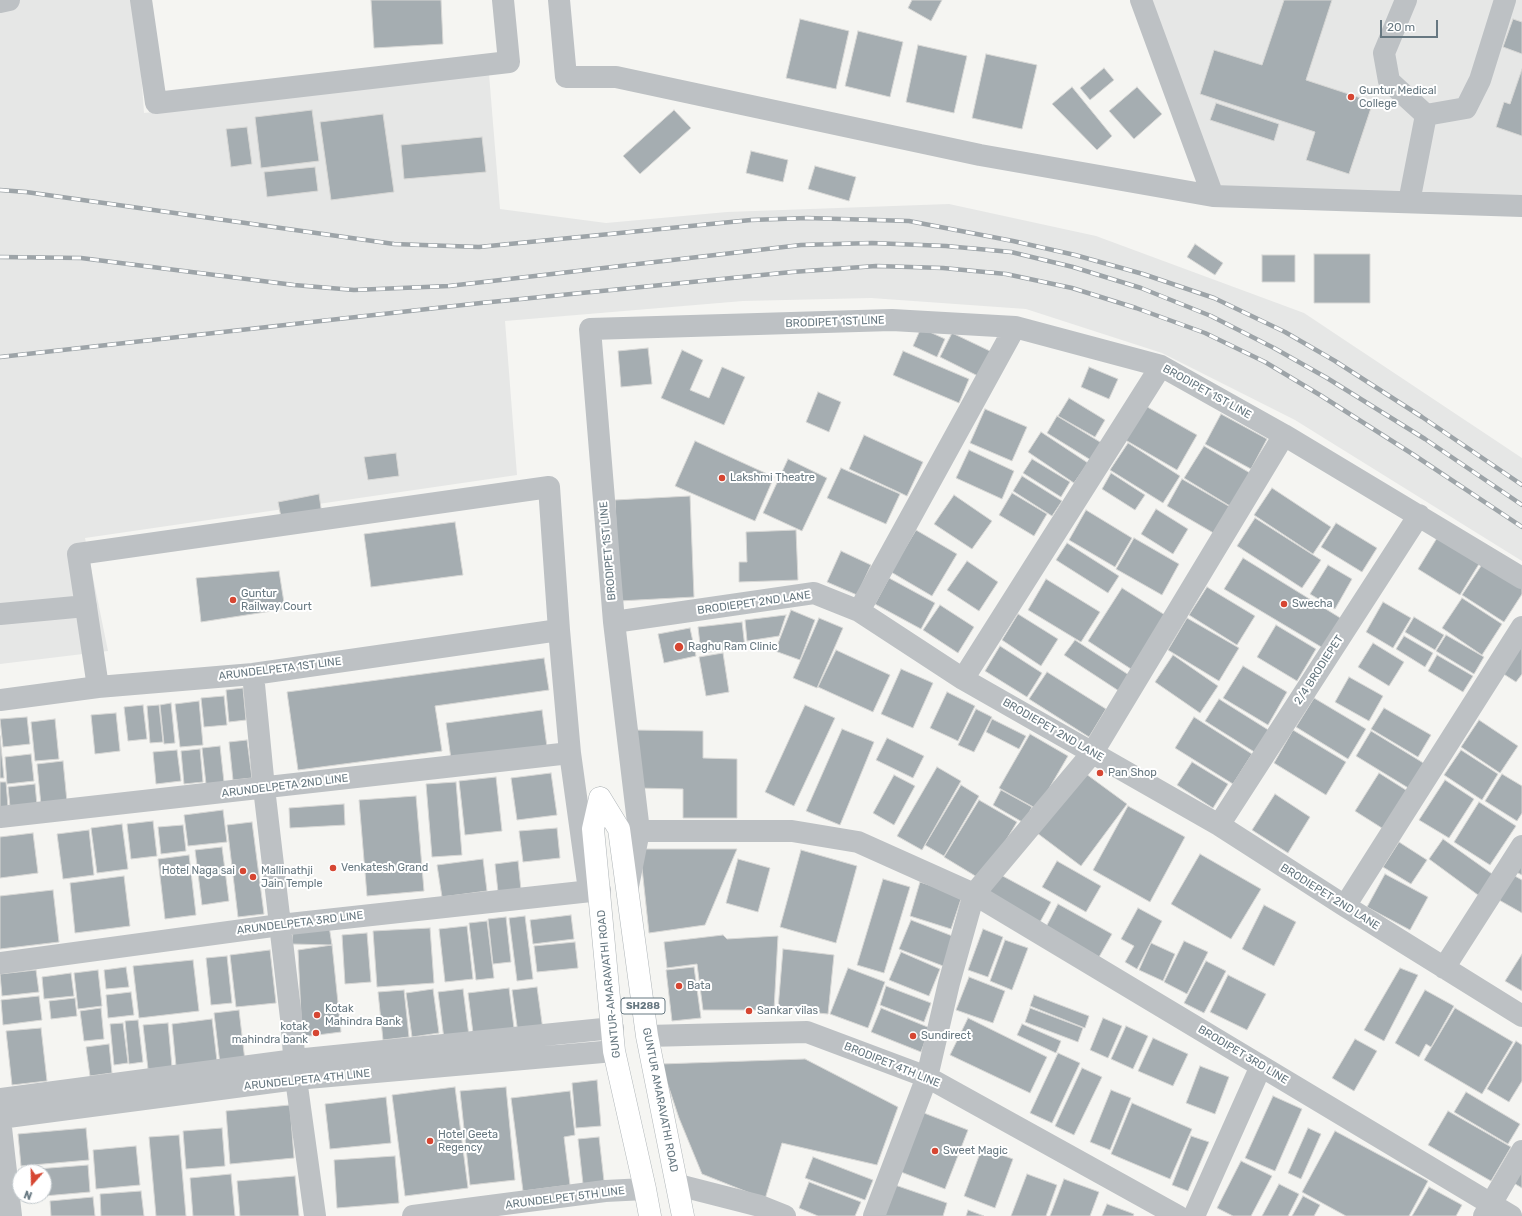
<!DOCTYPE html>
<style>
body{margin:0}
#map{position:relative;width:1522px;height:1216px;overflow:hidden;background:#f5f5f2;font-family:Rubik,sans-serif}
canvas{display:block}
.north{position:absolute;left:12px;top:1164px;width:40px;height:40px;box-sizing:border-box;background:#fff;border:1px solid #c2c9cd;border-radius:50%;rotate:200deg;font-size:11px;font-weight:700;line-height:16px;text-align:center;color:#677881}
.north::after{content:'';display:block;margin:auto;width:14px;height:18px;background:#d64632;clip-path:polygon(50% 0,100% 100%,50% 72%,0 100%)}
.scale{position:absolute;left:1380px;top:20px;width:58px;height:18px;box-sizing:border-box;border:2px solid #677881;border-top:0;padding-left:5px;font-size:12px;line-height:14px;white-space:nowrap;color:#677881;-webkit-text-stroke:3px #fff;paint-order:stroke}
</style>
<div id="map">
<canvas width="1522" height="1216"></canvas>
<div class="north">N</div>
<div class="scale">20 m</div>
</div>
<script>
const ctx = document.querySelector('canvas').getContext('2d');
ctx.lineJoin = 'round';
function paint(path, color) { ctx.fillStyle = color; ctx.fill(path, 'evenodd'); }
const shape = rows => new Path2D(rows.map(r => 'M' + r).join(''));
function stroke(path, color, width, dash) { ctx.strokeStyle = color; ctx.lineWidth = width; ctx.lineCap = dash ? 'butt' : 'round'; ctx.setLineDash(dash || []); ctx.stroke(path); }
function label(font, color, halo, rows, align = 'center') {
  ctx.font = font + ' Rubik,sans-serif'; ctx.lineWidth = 4; ctx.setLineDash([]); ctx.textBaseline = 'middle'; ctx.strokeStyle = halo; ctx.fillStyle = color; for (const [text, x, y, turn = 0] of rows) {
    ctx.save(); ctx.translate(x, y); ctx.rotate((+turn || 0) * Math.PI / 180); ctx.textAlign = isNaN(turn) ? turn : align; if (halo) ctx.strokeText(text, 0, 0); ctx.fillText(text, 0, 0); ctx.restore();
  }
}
const built = shape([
 [0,0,136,0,144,113,489,74,500,209,606,223,727,212,949,204,1096,236,1304,313,1522,458,1522,561,1295,420,1162,353,1026,309,871,298,743,301,505,321,517,475,85,538,108,651,0,664],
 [1146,0,1522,0,1522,196,1216,193]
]);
const building = shape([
 [371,0,441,0,443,44,374,48,371,0],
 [912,0,942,0,931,21,908,8,912,0],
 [1284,0,1332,0,1306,80,1373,102,1349,174,1306,160,1315,132,1200,94,1214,50,1262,65,1284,0],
 [800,19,849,31,836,89,786,78,800,19],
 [1513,19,1522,22,1522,54,1503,47,1513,19],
 [858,31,903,42,890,97,845,86,858,31],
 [918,45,967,56,954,113,906,102,918,45],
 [986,54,1037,65,1022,129,972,118,986,54],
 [1104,68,1114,80,1090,100,1080,88,1104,68],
 [1522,69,1522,136,1496,127,1504,102,1510,104,1522,69],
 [1072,87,1112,136,1097,150,1052,104,1072,87],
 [1137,87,1162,114,1134,139,1109,111,1137,87],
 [1216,103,1279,124,1274,141,1210,120,1216,103],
 [312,110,319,161,261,168,255,117,312,110],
 [674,110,691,128,640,174,623,156,674,110],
 [383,114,394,192,331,200,320,122,383,114],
 [247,127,252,164,231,167,226,129,247,127],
 [482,137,486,172,404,179,401,145,482,137],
 [751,151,788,160,783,182,746,173,751,151],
 [815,166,856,177,849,201,808,189,815,166],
 [315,167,318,191,267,197,264,172,315,167],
 [1195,244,1223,263,1215,275,1187,257,1195,244],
 [1314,254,1370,254,1370,303,1314,303,1314,254],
 [1262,255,1295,255,1295,282,1262,282,1262,255],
 [921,328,945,339,937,357,913,346,921,328],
 [952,333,992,352,980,377,940,357,952,333],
 [648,348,652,384,621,387,618,351,648,348],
 [682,350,703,360,690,390,709,398,722,367,745,377,724,425,661,398,682,350],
 [903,351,969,379,959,403,893,375,903,351],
 [1089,367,1118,379,1109,399,1081,387,1089,367],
 [818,392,841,402,829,432,806,422,818,392],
 [1069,398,1105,420,1095,437,1058,416,1069,398],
 [1142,404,1197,435,1177,470,1122,438,1142,404],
 [985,409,1027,427,1012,461,970,443,985,409],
 [1221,414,1267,439,1251,469,1205,444,1221,414],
 [1057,416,1105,445,1094,462,1047,433,1057,416],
 [1041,432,1088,463,1074,483,1028,452,1041,432],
 [864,435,923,462,907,496,849,469,864,435],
 [695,441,774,477,755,521,675,486,695,441],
 [1128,443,1180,476,1163,503,1110,470,1128,443],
 [1204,446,1250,473,1230,506,1184,478,1204,446],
 [969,450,1014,471,1002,499,956,478,969,450],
 [396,453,399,476,368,480,364,457,396,453],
 [788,459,827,478,802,531,763,513,788,459],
 [1032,459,1070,482,1061,497,1023,473,1032,459],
 [841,468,900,494,886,524,827,498,841,468],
 [1111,473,1145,495,1135,510,1102,489,1111,473],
 [1022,476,1062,501,1052,516,1013,491,1022,476],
 [1182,479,1232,508,1217,535,1167,506,1182,479],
 [1272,488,1331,527,1313,554,1254,515,1272,488],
 [1012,493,1047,514,1034,536,999,515,1012,493],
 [319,494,322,515,282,522,278,502,319,494],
 [954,495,992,521,972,549,934,524,954,495],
 [690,496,694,597,619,601,615,500,690,496],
 [1156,509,1188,529,1173,554,1141,534,1156,509],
 [1086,510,1132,538,1115,567,1069,540,1086,510],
 [1255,518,1321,560,1302,588,1237,546,1255,518],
 [455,522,463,575,371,587,364,534,455,522],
 [1336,523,1377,548,1362,572,1321,547,1336,523],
 [796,530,798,580,739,582,739,562,747,562,746,532,796,530],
 [916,530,957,554,932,596,891,572,916,530],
 [1134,538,1179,564,1162,595,1116,569,1134,538],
 [1437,538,1479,564,1460,595,1418,569,1437,538],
 [1067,543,1119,576,1108,593,1056,560,1067,543],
 [841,551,871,565,857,595,827,582,841,551],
 [1243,558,1342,619,1323,648,1224,589,1243,558],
 [967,561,998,582,979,611,947,590,967,561],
 [1483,563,1522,587,1522,594,1504,622,1462,595,1483,563],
 [1328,565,1352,579,1335,609,1310,594,1328,565],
 [279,571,285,609,201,622,196,578,279,571],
 [889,578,935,603,921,629,875,604,889,578],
 [1046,579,1100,612,1081,642,1028,610,1046,579],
 [1207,587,1255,616,1237,645,1189,615,1207,587],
 [1122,588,1165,615,1131,669,1088,641,1122,588],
 [1462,598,1502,624,1482,655,1442,628,1462,598],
 [1383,602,1411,618,1393,648,1366,632,1383,602],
 [940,605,974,627,958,653,923,630,940,605],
 [791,610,815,620,800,660,775,651,791,610],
 [1018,614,1058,639,1041,666,1002,640,1018,614],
 [786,615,779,636,747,641,745,620,786,615],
 [1414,617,1444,635,1435,650,1405,632,1414,617],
 [819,618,843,628,817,688,793,678,819,618],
 [1187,618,1239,648,1219,681,1168,650,1187,618],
 [742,622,745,648,701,653,698,627,742,622],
 [1276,625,1316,649,1297,681,1257,657,1276,625],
 [690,628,696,656,664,663,658,634,690,628],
 [1446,635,1484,657,1474,674,1436,651,1446,635],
 [1404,636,1433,653,1425,667,1396,649,1404,636],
 [1075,640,1132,677,1122,693,1064,655,1075,640],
 [1522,641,1522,674,1516,682,1499,671,1522,641],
 [1373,643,1404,662,1389,686,1358,667,1373,643],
 [1000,646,1042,673,1027,697,985,671,1000,646],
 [836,650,890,675,873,712,818,687,836,650],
 [723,653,729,692,706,696,699,657,723,653],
 [1173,655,1218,686,1200,713,1155,682,1173,655],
 [1437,655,1473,676,1463,692,1428,671,1437,655],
 [544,658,549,690,435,706,442,751,298,770,287,692,544,658],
 [1243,666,1287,692,1268,725,1223,698,1243,666],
 [901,669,933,683,913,728,881,714,901,669],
 [1047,672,1106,709,1089,737,1029,699,1047,672],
 [1349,677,1383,696,1369,721,1335,702,1349,677],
 [243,688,246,720,229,722,226,690,243,688],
 [947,692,975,706,958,741,930,728,947,692],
 [224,696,227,725,204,727,201,698,224,696],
 [1314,698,1366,729,1348,759,1296,727,1314,698],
 [1219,699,1270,731,1256,753,1205,721,1219,699],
 [199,701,203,745,180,747,175,704,199,701],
 [171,703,175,743,164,744,160,705,171,703],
 [143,705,147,739,128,741,124,707,143,705],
 [159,705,163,742,150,743,147,706,159,705],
 [805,705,835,718,794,806,765,792,805,705],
 [1384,708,1431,735,1418,757,1371,729,1384,708],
 [976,709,992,717,974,752,958,745,976,709],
 [542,710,547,747,451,759,446,723,542,710],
 [116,713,120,751,95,754,91,715,116,713],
 [27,717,30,744,3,747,0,719,27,717],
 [1194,717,1252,754,1233,784,1175,748,1194,717],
 [55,719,59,759,35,761,31,722,55,719],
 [992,719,1026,736,1019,749,986,732,992,719],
 [1479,720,1518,746,1500,773,1461,747,1479,720],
 [842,729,874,742,840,825,806,811,842,729],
 [633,730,703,731,703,758,737,759,737,818,683,818,683,789,636,788,633,730],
 [1293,730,1346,762,1326,795,1274,763,1293,730],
 [1371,731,1425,764,1410,789,1356,756,1371,731],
 [1030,734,1068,756,1037,809,999,788,1030,734],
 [0,736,4,778,0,778,0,736],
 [887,738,924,756,913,778,876,760,887,738],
 [247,740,252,778,233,780,229,742,247,740],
 [220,746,224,782,206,784,202,748,220,746],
 [200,749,203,782,184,784,181,751,200,749],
 [177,750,181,781,156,784,153,752,177,750],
 [1461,750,1498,774,1482,800,1444,775,1461,750],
 [31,754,34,781,7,784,5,757,31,754],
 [63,761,67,802,41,805,37,764,63,761],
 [1192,762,1228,784,1213,808,1177,785,1192,762],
 [937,767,961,781,922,850,897,836,937,767],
 [1082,771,1127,804,1081,866,1037,833,1082,771],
 [551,773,557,815,517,820,511,778,551,773],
 [1379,773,1409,792,1385,830,1355,811,1379,773],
 [1502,774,1522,786,1522,813,1517,821,1485,801,1502,774],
 [894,775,915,786,894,825,873,813,894,775],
 [496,777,502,831,465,835,459,781,496,777],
 [1445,780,1474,799,1449,838,1419,820,1445,780],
 [0,782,6,782,8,807,0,808,0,782],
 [456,782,462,855,432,857,426,784,456,782],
 [35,784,37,805,10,807,8,787,35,784],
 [961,785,979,796,944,856,925,845,961,785],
 [1001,790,1032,807,1024,823,993,805,1001,790],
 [1275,794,1310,817,1288,853,1252,830,1275,794],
 [416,796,424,891,367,896,359,800,416,796],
 [979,800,1017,822,982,880,944,857,979,800],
 [1479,802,1516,826,1490,865,1454,842,1479,802],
 [344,804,345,825,290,828,289,808,344,804],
 [1128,806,1185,837,1150,902,1093,870,1128,806],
 [223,810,227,842,188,846,184,815,223,810],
 [153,821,157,856,131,859,127,824,153,821],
 [252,822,264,914,238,917,227,825,252,822],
 [122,824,128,869,97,873,91,828,122,824],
 [183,825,186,851,161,854,158,827,183,825],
 [557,828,560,858,523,862,519,831,557,828],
 [89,830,94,875,63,879,57,834,89,830],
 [33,833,38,873,0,878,0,837,33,833],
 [1443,839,1495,876,1478,895,1429,859,1443,839],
 [1399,842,1427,860,1411,884,1383,867,1399,842],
 [222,847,229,901,202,905,195,850,222,847],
 [640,849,737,849,705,925,649,933,640,849],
 [801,850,857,866,836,943,780,927,801,850],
 [1200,854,1261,889,1231,939,1171,904,1200,854],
 [189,855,196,915,165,919,158,859,189,855],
 [483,859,487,891,442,897,437,865,483,859],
 [738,859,770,868,758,912,726,903,738,859],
 [518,861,521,890,498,892,495,864,518,861],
 [1057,861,1101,886,1086,912,1042,887,1057,861],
 [1522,861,1522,875,1516,872,1522,861],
 [999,874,1051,902,1040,922,988,894,999,874],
 [1385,874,1428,897,1410,930,1367,907,1385,874],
 [1513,875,1522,880,1522,913,1499,900,1513,875],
 [124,876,130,926,75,933,70,883,124,876],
 [883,879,910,887,884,973,857,965,883,879],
 [920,882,962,896,951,929,910,916,920,882],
 [53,890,59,942,0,949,0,896,53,890],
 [1058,904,1112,934,1099,957,1046,927,1058,904],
 [1264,905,1296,922,1274,966,1242,949,1264,905],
 [1138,908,1162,921,1137,969,1125,962,1134,946,1121,939,1138,908],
 [571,915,574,939,533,944,530,920,571,915],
 [525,916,533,979,517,981,509,918,525,916],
 [506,917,511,962,493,964,488,919,506,917],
 [911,920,955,937,943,966,899,949,911,920],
 [487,921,494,978,476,980,469,923,487,921],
 [329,926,332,945,292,944,293,930,329,926],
 [467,926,473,979,445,982,439,929,467,926],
 [430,928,434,983,377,987,373,931,430,928],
 [983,929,1003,937,988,977,968,970,983,929],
 [367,933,371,982,345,984,342,935,367,933],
 [723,935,727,939,778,936,774,1010,703,1010,697,964,667,968,664,942,723,935],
 [1005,940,1028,948,1012,990,990,981,1005,940],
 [1184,941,1208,952,1187,994,1164,982,1184,941],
 [575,942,578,968,537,972,534,946,575,942],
 [1151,943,1175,954,1163,981,1139,970,1151,943],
 [332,945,341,1032,302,1037,298,950,332,945],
 [783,949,834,955,828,1014,778,1009,783,949],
 [270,950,276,1003,236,1007,230,955,270,950],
 [901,952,940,969,929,996,889,980,901,952],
 [1522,954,1522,991,1505,981,1522,954],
 [227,956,232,1003,211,1005,206,958,227,956],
 [193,960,199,1011,139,1018,133,966,193,960],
 [1206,961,1226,971,1204,1013,1184,1003,1206,961],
 [126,967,129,987,106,989,104,970,126,967],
 [694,967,701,1018,672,1021,666,970,694,967],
 [848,968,885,982,868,1028,830,1014,848,968],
 [1400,968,1418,975,1384,1041,1364,1030,1400,968],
 [36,970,39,992,2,996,0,974,36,970],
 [98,970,102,1006,78,1009,74,973,98,970],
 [71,973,74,996,44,999,42,977,71,973],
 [1228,975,1266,994,1247,1030,1210,1012,1228,975],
 [969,977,1005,991,993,1023,956,1010,969,977],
 [886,986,931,1003,924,1022,880,1005,886,986],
 [537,987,543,1030,518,1033,512,990,537,987],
 [509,988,515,1036,474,1041,468,993,509,988],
 [433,989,439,1033,412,1037,406,993,433,989],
 [463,989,469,1036,444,1039,438,992,463,989],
 [404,990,409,1037,383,1040,378,992,404,990],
 [1425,990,1454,1006,1431,1047,1426,1044,1419,1057,1395,1043,1425,990],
 [131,992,134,1015,108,1018,106,995,131,992],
 [1034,995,1089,1016,1085,1028,1030,1006,1034,995],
 [39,996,42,1020,3,1025,1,1000,39,996],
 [75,998,77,1016,51,1019,49,1001,75,998],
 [101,1008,104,1039,84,1041,80,1011,101,1008],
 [881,1008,930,1028,921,1052,871,1032,881,1008],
 [1030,1008,1083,1028,1078,1042,1025,1022,1030,1008],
 [1455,1008,1513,1042,1482,1094,1424,1060,1455,1008],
 [239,1010,245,1061,220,1064,214,1013,239,1010],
 [968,1018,1047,1057,1030,1093,950,1055,968,1018],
 [1103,1018,1122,1026,1108,1058,1090,1050,1103,1018],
 [212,1019,217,1061,176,1066,172,1024,212,1019],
 [138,1020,143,1062,129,1064,125,1021,138,1020],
 [123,1023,128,1063,114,1065,110,1024,123,1023],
 [168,1023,172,1067,148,1069,143,1025,168,1023],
 [1022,1024,1061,1041,1056,1053,1017,1035,1022,1024],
 [1126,1026,1148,1036,1133,1069,1111,1059,1126,1026],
 [41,1028,47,1081,12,1085,6,1031,41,1028],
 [1153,1038,1188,1054,1173,1086,1138,1071,1153,1038],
 [1355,1039,1377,1051,1354,1091,1332,1078,1355,1039],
 [1516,1041,1522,1045,1522,1081,1509,1102,1487,1089,1516,1041],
 [109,1044,112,1073,90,1076,86,1047,109,1044],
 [1058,1053,1080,1063,1052,1123,1030,1113,1058,1053],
 [805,1059,898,1107,877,1165,782,1143,765,1199,702,1174,679,1118,661,1064,805,1059],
 [1200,1066,1229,1077,1215,1114,1186,1103,1200,1066],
 [1082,1068,1102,1077,1074,1135,1055,1126,1082,1068],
 [597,1080,601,1126,576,1128,572,1083,597,1080],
 [455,1087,468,1188,405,1196,392,1095,455,1087],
 [506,1087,515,1180,470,1185,460,1091,506,1087],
 [1111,1090,1131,1098,1110,1150,1090,1142,1111,1090],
 [570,1091,575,1135,564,1137,570,1185,523,1191,511,1098,570,1091],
 [1466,1092,1520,1124,1508,1144,1454,1112,1466,1092],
 [1273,1096,1302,1109,1275,1171,1245,1158,1273,1096],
 [386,1097,391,1143,330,1149,325,1104,386,1097],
 [1132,1103,1192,1129,1170,1179,1111,1154,1132,1103],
 [290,1105,294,1158,230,1164,226,1111,290,1105],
 [1448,1111,1511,1147,1491,1181,1428,1145,1448,1111],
 [924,1113,968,1130,945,1189,901,1172,924,1113],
 [86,1128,89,1160,21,1166,18,1134,86,1128],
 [222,1128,225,1166,186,1169,183,1131,222,1128],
 [1308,1128,1321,1134,1301,1179,1288,1173,1308,1128],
 [1335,1131,1428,1181,1409,1216,1346,1216,1302,1192,1335,1131],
 [179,1135,186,1216,156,1216,149,1137,179,1135],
 [1191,1136,1209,1142,1188,1191,1172,1185,1191,1136],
 [599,1137,604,1181,583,1184,578,1139,599,1137],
 [136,1146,140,1185,96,1189,93,1150,136,1146],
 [982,1148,1013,1159,995,1208,964,1196,982,1148],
 [395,1156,399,1203,337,1208,334,1160,395,1156],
 [813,1157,873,1180,865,1200,805,1178,813,1157],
 [1241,1161,1272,1176,1251,1216,1233,1216,1217,1208,1241,1161],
 [88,1165,90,1192,44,1196,44,1172,24,1172,24,1170,88,1165],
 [1522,1167,1522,1188,1512,1182,1522,1167],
 [231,1174,235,1216,193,1216,190,1178,231,1174],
 [1027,1174,1057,1185,1046,1216,1011,1216,1027,1174],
 [295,1176,299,1216,240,1216,237,1181,295,1176],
 [1064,1179,1099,1192,1090,1216,1050,1216,1064,1179],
 [809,1182,861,1202,855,1216,818,1216,799,1208,809,1182],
 [1279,1184,1299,1194,1288,1216,1262,1216,1279,1184],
 [895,1185,947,1203,943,1216,884,1216,895,1185],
 [1429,1187,1462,1205,1456,1216,1412,1216,1429,1187],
 [141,1191,144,1216,101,1216,100,1194,141,1191],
 [1303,1196,1320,1205,1314,1216,1292,1216,1303,1196],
 [93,1197,95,1216,51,1216,50,1201,93,1197],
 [1107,1204,1134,1214,1133,1216,1102,1216,1107,1204],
 [968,1210,984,1216,966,1216,968,1210]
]);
const minor = shape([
 [141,0,156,103,509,62,503,0],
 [559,0,566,77,616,77,980,155,1213,196,1522,206],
 [1141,0,1213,196],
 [1406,0,1384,53,1389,81,1426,115],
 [0,2,9,0],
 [1426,115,1466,108,1480,80,1505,0],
 [1409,202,1426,115],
 [859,611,1015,327],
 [0,614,86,606],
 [614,622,814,593,859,611,963,679,1219,825,1345,906,1522,1016],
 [253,674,264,788,291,1018,296,1079,315,1216],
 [963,679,1161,366],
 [98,687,78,554,549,487,559,630,570,753,588,883],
 [0,700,98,687,253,674,559,630],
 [0,817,570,753],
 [1219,825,1419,515],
 [639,831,614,622,590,329,892,320,1015,327,1161,366,1284,435,1522,578],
 [628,886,639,831,792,831,858,842,974,894,1511,1216],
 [1345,906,1522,627],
 [0,963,280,925,600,890],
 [1444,968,1522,846],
 [647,1036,807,1032,927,1077,1178,1216],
 [0,1099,295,1060,613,1028],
 [0,1118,296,1079,614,1051],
 [0,1119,11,1216],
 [678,1185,760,1206,785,1216],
 [413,1216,605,1191,645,1189],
 [874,1216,927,1077,949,983,974,894,1093,752,1284,435],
 [1194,1216,1261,1066],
 [1484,1216,1522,1151]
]);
const major = shape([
 [600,798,619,829,647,1036,683,1216],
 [600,798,593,829,614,1051,645,1189,650,1216]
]);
const rail = shape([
 [0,190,26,192,394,244,479,247,751,220,807,218,909,221,1013,241,1075,255,1143,274,1214,298,1285,332,1335,361,1422,417,1522,485],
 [0,257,81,258,294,285,354,290,449,286,801,245,872,243,946,246,1011,252,1073,267,1141,288,1211,316,1274,348,1327,378,1425,439,1522,505],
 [0,357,481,303,792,272,876,266,943,268,1006,274,1072,288,1136,308,1205,333,1265,362,1320,395,1414,455,1522,527]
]);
const markers = [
 [1351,97,4,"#d64632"],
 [722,478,4,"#d64632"],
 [233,600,4,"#d64632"],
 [1284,604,4,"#d64632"],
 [679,647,5,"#d64632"],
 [1100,773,4,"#d64632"],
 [333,868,4,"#d64632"],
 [243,871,4,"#d64632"],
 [253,877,4,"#d64632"],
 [679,986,4,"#d64632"],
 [749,1011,4,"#d64632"],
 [317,1015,4,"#d64632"],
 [316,1033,4,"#d64632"],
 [913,1036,4,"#d64632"],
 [430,1141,4,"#d64632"],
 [935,1151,4,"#d64632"]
];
const shields = [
 [643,1006,44]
];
const shieldNames = [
 ["SH288",643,1006]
];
const poiNames = [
 ["Guntur Medical",1359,91],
 ["College",1359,104],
 ["Lakshmi Theatre",730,478],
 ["Guntur",241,594],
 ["Railway Court",241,607],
 ["Swecha",1292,604],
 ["Raghu Ram Clinic",688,647],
 ["Pan Shop",1108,773],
 ["Venkatesh Grand",341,868],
 ["Hotel Naga sai",235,871,"right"],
 ["Mallinathji",261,871],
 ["Jain Temple",261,884],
 ["Bata",687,986],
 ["Kotak",325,1009],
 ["Mahindra Bank",325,1022],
 ["Sankar vilas",757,1011],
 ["kotak",308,1027,"right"],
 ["mahindra bank",308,1040,"right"],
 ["Sundirect",921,1036],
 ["Hotel Geeta",438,1135],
 ["Regency",438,1148],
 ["Sweet Magic",943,1151]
];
const streetNames = [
 ["BRODIPET 1ST LINE",835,322,-2],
 ["BRODIPET 1ST LINE",1207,392,29],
 ["BRODIPET 1ST LINE",608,551,-95],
 ["BRODIEPET 2ND LANE",754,603,-8],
 ["ARUNDELPETA 1ST LINE",280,669,-7],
 ["2/4 BRODIEPET",1319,670,-57],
 ["BRODIEPET 2ND LANE",1053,730,30],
 ["ARUNDELPETA 2ND LINE",285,786,-7],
 ["BRODIEPET 2ND LANE",1330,897,32],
 ["ARUNDELPETA 3RD LINE",300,923,-7],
 ["GUNTUR-AMARAVATHI ROAD",609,984,-96],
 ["BRODIPET 3RD LINE",1243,1055,31],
 ["BRODIPET 4TH LINE",892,1065,22],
 ["ARUNDELPETA 4TH LINE",307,1080,-6],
 ["GUNTUR AMARAVATHI ROAD",660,1100,79],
 ["ARUNDELPET 5TH LINE",565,1198,-7]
];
paint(built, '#e6e7e6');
paint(building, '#a5adb1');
stroke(building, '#d7d7d5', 1);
stroke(major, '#aeb4b7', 23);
stroke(minor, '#bdc1c4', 22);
stroke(major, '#fff', 22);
stroke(rail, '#9da4a8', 4.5);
stroke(rail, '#fff', 3, [9]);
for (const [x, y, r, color] of markers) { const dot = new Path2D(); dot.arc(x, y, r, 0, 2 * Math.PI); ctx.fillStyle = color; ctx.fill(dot); stroke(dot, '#fff', 1.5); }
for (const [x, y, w] of shields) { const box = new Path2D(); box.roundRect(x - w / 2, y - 8, w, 16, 3); ctx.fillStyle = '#fff'; ctx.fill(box); stroke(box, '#677881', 1); }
label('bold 10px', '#677881', null, shieldNames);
label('11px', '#677881', '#fff', poiNames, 'left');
label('11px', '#677881', '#fff', streetNames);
</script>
